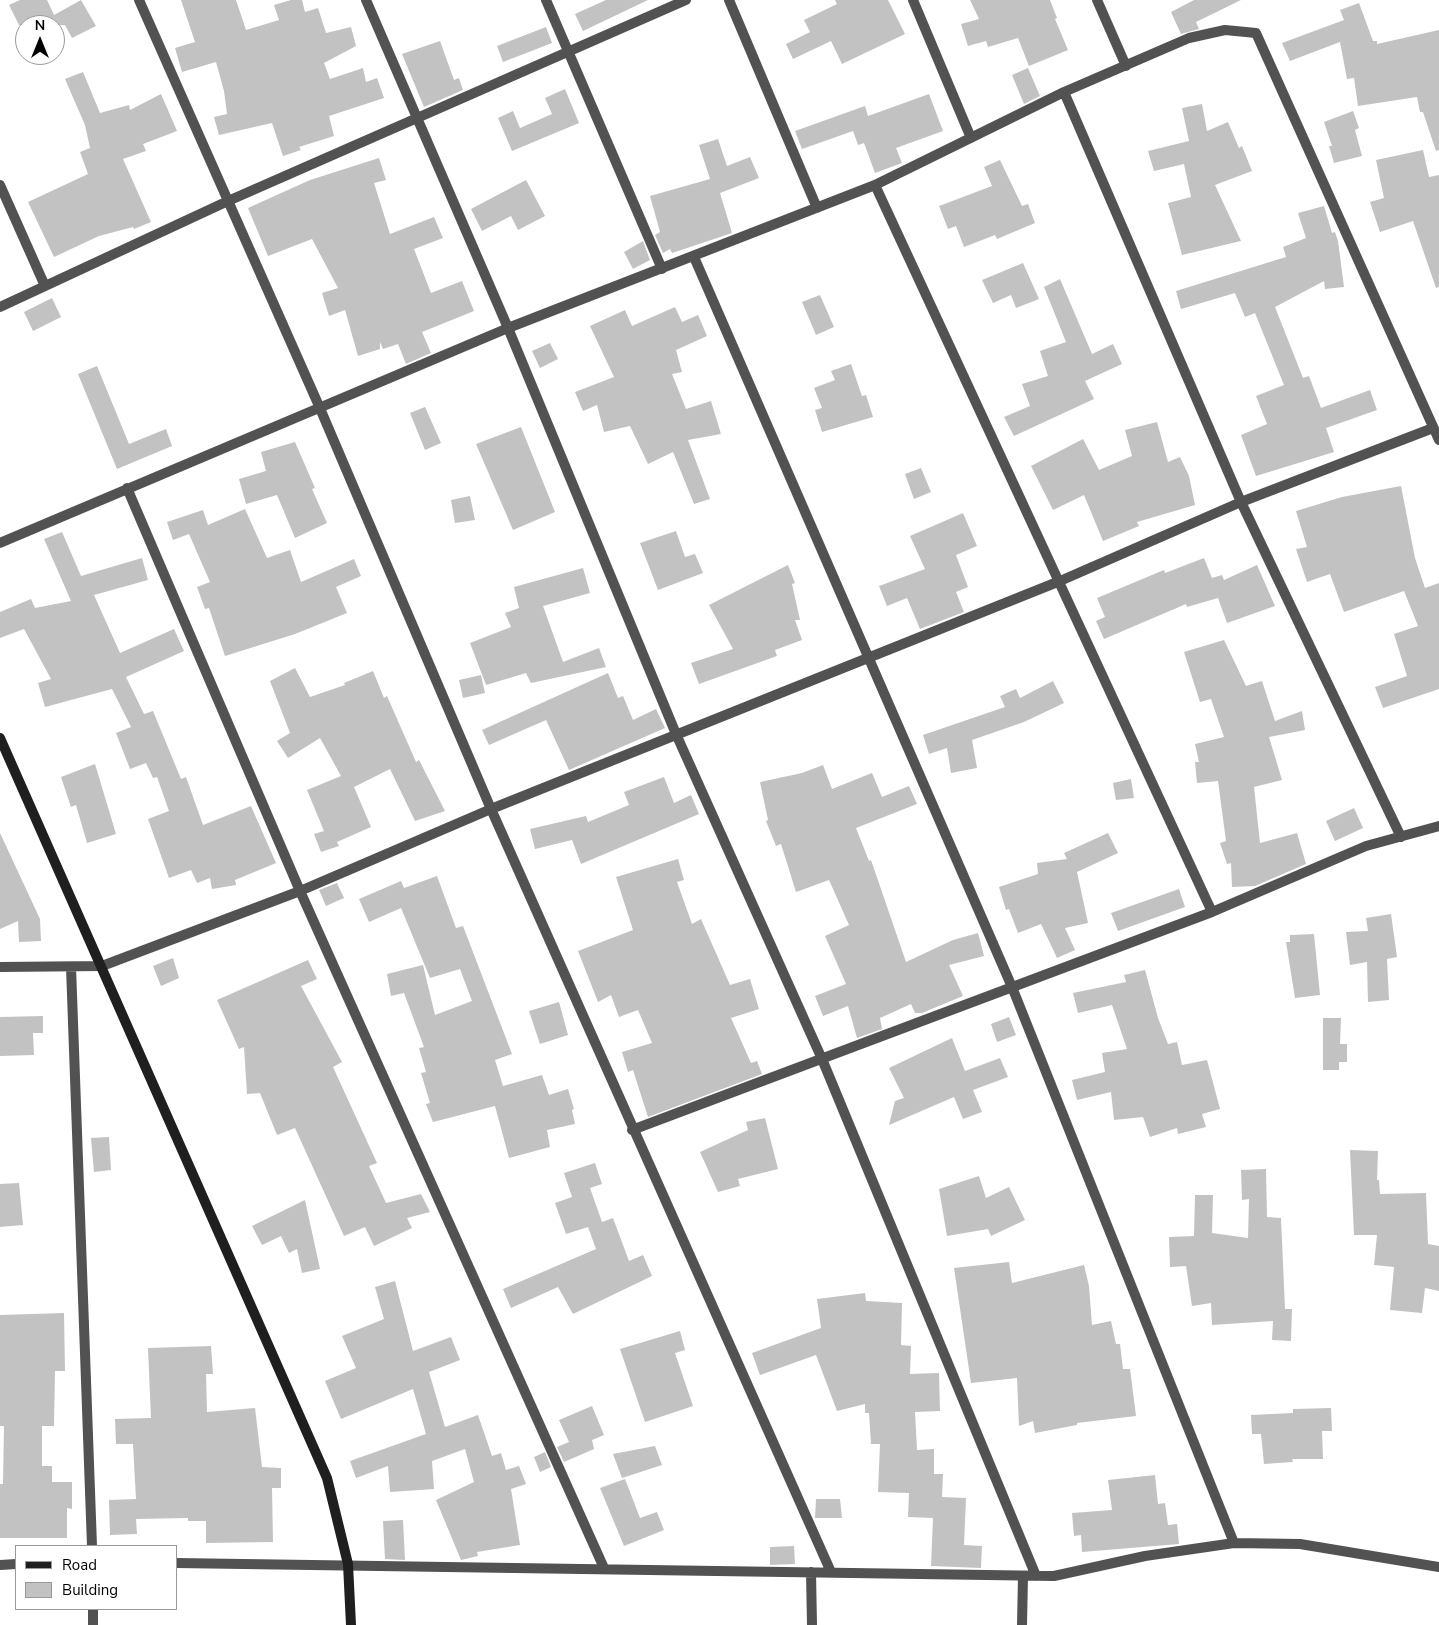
<!DOCTYPE html>
<style>
body{margin:0}
#map{position:relative;width:1439px;height:1625px;overflow:hidden;background:#fff;font-family:"Nunito Sans",sans-serif}
canvas{display:block}
.legend{position:absolute;left:15px;top:1545px;width:162px;height:65px;box-sizing:border-box;background:#fff;border:1px solid #999;margin:0;padding:6px 9px;list-style:none;font-size:15px;color:#000}
.legend li{display:flex;align-items:center;gap:10px;height:25px}
.legend b{width:25px;border:1px solid #999}
.north{position:absolute;left:15px;top:15px;width:50px;height:50px;box-sizing:border-box;background:#fff;border:1px solid #999;border-radius:50%;rotate:0deg;font-size:14px;font-weight:700;line-height:20px;text-align:center;color:#000}
.north::after{content:'';display:block;margin:auto;width:18px;height:22px;background:#000;clip-path:polygon(50% 0,100% 100%,50% 72%,0 100%)}
</style>
<div id="map">
<canvas width="1439" height="1625"></canvas>
<ul class="legend">
<li><b style="height:6px;background:#1f1f1f"></b>Road</li>
<li><b style="height:14px;background:#c2c2c2"></b>Building</li>
</ul>
<div class="north">N</div>
</div>
<script>
const ctx = document.querySelector('canvas').getContext('2d');
ctx.lineJoin = 'round';
function paint(path, color) { ctx.fillStyle = color; ctx.fill(path, 'evenodd'); }
const shape = rows => new Path2D(rows.map(r => 'M' + r).join(''));
function stroke(path, color, width, dash) { ctx.strokeStyle = color; ctx.lineWidth = width; ctx.lineCap = dash ? 'butt' : 'round'; ctx.setLineDash(dash || []); ctx.stroke(path); }
const building = shape([
 [20,0,47,0,54,15,81,0,96,26,72,38,65,25,19,25,9,5],
 [181,0,236,0,246,30,279,20,274,5,291,0,302,0,305,12,318,8,326,33,351,27,356,46,324,63,330,79,363,68,366,82,377,78,384,98,329,116,334,136,299,147,301,150,283,156,272,123,219,135,214,117,227,114,224,91,216,62,182,72,175,48,195,42],
 [606,0,648,0,583,31,575,14],
 [835,0,888,0,905,34,842,64,831,41,793,59,786,44,810,32,804,20,837,4],
 [970,0,1050,0,1057,18,1055,19,1068,50,1029,66,1018,38,988,47,986,41,968,46,961,24,979,19],
 [1194,0,1241,0,1196,22,1199,29,1181,34,1171,12],
 [1359,3,1373,41,1377,41,1377,44,1439,30,1439,150,1436,151,1423,112,1420,112,1417,97,1358,106,1354,78,1347,79,1340,42,1290,61,1282,43,1344,20,1340,10],
 [546,27,552,43,503,62,497,46],
 [440,41,454,80,459,78,463,90,424,107,402,54],
 [1028,68,1040,96,1024,104,1012,75],
 [83,72,100,113,129,105,130,110,161,94,177,131,143,144,146,151,123,159,151,222,134,229,133,227,99,236,54,257,28,202,88,174,80,152,90,148,85,125,65,79],
 [565,89,579,123,512,151,498,118,513,111,520,128,552,114,545,98],
 [929,94,943,131,896,148,902,163,875,173,864,143,858,145,853,131,802,149,795,131,865,106,868,116],
 [1202,104,1207,131,1228,122,1239,148,1242,146,1252,171,1215,185,1241,241,1182,255,1168,203,1191,197,1184,164,1154,171,1148,151,1189,141,1182,108],
 [1353,111,1359,128,1355,130,1362,156,1334,163,1329,146,1332,146,1324,122],
 [718,139,727,166,750,157,759,178,720,193,732,233,672,253,670,249,663,253,655,235,660,232,650,196,710,179,699,145],
 [1423,150,1429,177,1439,175,1439,287,1436,288,1413,221,1380,232,1370,202,1384,198,1376,160],
 [379,158,386,180,374,183,390,234,434,217,443,238,414,249,431,293,462,281,474,311,422,332,431,353,406,364,398,344,383,349,380,342,380,349,358,356,345,310,329,316,322,293,338,288,312,239,268,256,248,208,310,180],
 [1000,160,1022,206,1028,204,1035,223,997,239,995,235,964,247,956,226,948,229,939,206,992,186,984,167],
 [526,180,545,216,518,230,511,216,482,231,471,209],
 [1324,206,1332,233,1335,232,1338,241,1344,287,1325,289,1324,281,1275,307,1303,378,1309,376,1321,408,1370,390,1377,410,1326,428,1334,452,1256,476,1241,435,1267,424,1256,396,1284,385,1255,313,1245,317,1235,293,1181,309,1176,291,1286,257,1283,247,1306,238,1298,213],
 [643,241,650,260,633,269,624,252],
 [1023,263,1039,299,1016,308,1011,295,993,303,982,280],
 [1060,279,1092,354,1113,344,1122,364,1085,381,1094,399,1014,436,1004,417,1030,406,1022,384,1048,376,1040,351,1066,342,1044,287],
 [820,295,834,327,816,335,802,302],
 [52,298,61,317,33,331,24,312],
 [675,307,682,322,698,315,707,336,676,350,682,372,672,374,686,409,711,401,721,434,688,440,710,499,694,504,673,452,648,464,630,426,604,432,597,405,583,411,575,392,614,377,590,326,625,310,632,326],
 [550,343,558,359,540,368,532,351],
 [851,364,862,396,866,395,873,417,822,432,815,410,822,408,814,388,835,380,831,371],
 [97,366,129,444,166,429,172,446,117,469,78,374],
 [425,407,441,443,425,450,410,413],
 [1157,422,1168,462,1180,457,1189,476,1195,505,1137,522,1139,526,1103,541,1084,495,1053,510,1031,466,1083,439,1099,470,1132,456,1125,430],
 [521,427,555,512,513,530,476,444],
 [295,442,315,488,312,489,327,523,295,538,277,495,246,504,239,479,266,471,261,452],
 [921,468,931,492,914,499,905,474],
 [1401,486,1415,558,1425,588,1439,583,1439,689,1383,708,1375,687,1407,676,1394,634,1418,626,1404,591,1344,612,1330,574,1307,582,1296,549,1307,547,1296,511,1342,497],
 [470,496,475,520,455,523,451,500],
 [245,509,267,558,290,550,301,582,354,559,361,576,336,587,347,613,295,634,225,656,209,608,205,609,197,587,210,582,189,534,173,540,167,522,203,510,208,525],
 [963,513,977,546,956,555,968,587,956,592,964,612,920,629,907,598,887,606,879,586,925,569,910,536],
 [676,531,685,557,695,554,703,573,658,590,640,543],
 [62,532,81,576,142,558,148,580,94,595,120,653,174,629,184,651,126,677,144,714,153,711,181,779,186,777,203,825,251,806,276,863,235,880,236,885,212,889,210,878,197,883,191,870,169,878,148,819,169,811,157,777,153,778,146,763,130,769,116,733,131,727,112,689,45,707,38,683,51,679,24,629,0,638,0,612,31,599,35,608,71,601,44,539],
 [1204,558,1212,578,1222,575,1224,580,1257,565,1275,606,1227,623,1218,598,1187,607,1186,604,1104,639,1096,621,1105,617,1097,598,1164,570,1165,573],
 [788,565,795,583,792,584,800,620,795,620,802,640,775,650,777,656,699,684,691,663,733,649,709,605],
 [583,568,590,593,543,606,563,662,599,648,606,667,531,683,526,673,486,685,470,643,511,627,505,613,519,608,514,587],
 [1224,640,1246,686,1262,681,1275,721,1302,711,1305,730,1269,737,1282,780,1254,787,1260,843,1297,833,1306,864,1255,886,1232,887,1231,863,1227,864,1220,843,1226,841,1218,781,1197,783,1195,762,1199,762,1195,744,1224,737,1211,699,1200,702,1184,652],
 [295,668,310,697,345,685,344,683,373,671,384,698,387,696,416,762,419,760,445,811,415,821,390,769,354,787,371,827,337,842,339,846,321,852,314,834,324,831,307,790,341,776,320,738,288,758,277,741,290,733,270,681],
 [608,673,618,698,623,696,633,720,656,709,665,728,569,770,546,720,489,745,482,730],
 [481,675,485,693,463,698,459,680],
 [1053,681,1064,703,1024,722,972,740,977,768,951,773,947,748,929,754,923,735,1005,707,1000,696,1016,689,1020,698],
 [95,764,116,834,87,843,76,805,71,807,61,777],
 [823,765,832,789,872,773,882,797,909,786,917,804,856,828,869,861,871,860,906,962,953,940,978,933,984,956,949,965,963,996,922,1013,915,1013,911,1004,880,1018,882,1029,857,1038,848,1006,823,1016,815,996,846,984,825,936,849,925,829,880,796,892,781,844,776,846,766,821,768,820,760,782,802,773],
 [664,777,674,803,691,795,699,814,581,864,572,840,535,849,530,829,586,816,588,822,629,805,624,792],
 [1131,779,1134,798,1116,800,1113,783],
 [1354,808,1363,828,1335,841,1326,821],
 [0,833,40,919,41,941,19,942,18,921,0,929],
 [1108,833,1118,853,1077,872,1088,923,1065,928,1075,950,1057,958,1041,924,1018,933,1009,909,1006,910,999,887,1038,874,1037,863,1067,859,1064,853],
 [678,859,684,880,677,882,692,924,701,919,730,985,750,979,759,1009,731,1018,751,1063,757,1061,762,1074,648,1117,633,1070,628,1072,622,1052,652,1043,638,1010,619,1017,611,995,598,1002,578,951,633,930,616,877],
 [437,876,456,928,463,926,512,1054,495,1060,503,1086,542,1075,549,1095,568,1089,574,1109,572,1110,575,1124,547,1130,550,1147,509,1158,495,1106,433,1122,426,1104,430,1103,421,1073,426,1072,419,1048,424,1047,404,993,391,996,387,974,423,965,435,1015,472,1001,460,969,430,978,401,908,369,922,359,899,401,881,404,888],
 [337,883,344,898,326,906,319,890],
 [1179,889,1185,907,1118,931,1111,913],
 [1391,914,1397,957,1387,959,1389,1000,1368,1002,1367,962,1350,965,1346,932,1368,931,1366,918],
 [1314,934,1320,995,1295,998,1286,942,1290,942,1290,935],
 [173,958,179,978,161,986,153,966],
 [308,960,317,979,301,986,342,1062,333,1067,377,1163,369,1166,386,1203,421,1194,430,1212,407,1218,412,1228,374,1246,365,1227,344,1236,295,1128,277,1135,260,1093,247,1094,244,1047,239,1049,217,1000],
 [1145,970,1158,1018,1168,1044,1177,1042,1182,1065,1207,1060,1220,1109,1202,1114,1206,1127,1178,1134,1177,1128,1150,1137,1143,1117,1114,1120,1111,1092,1077,1100,1072,1080,1105,1072,1102,1053,1127,1049,1112,1005,1078,1013,1073,993,1126,982,1124,975],
 [559,1002,568,1035,540,1044,529,1011],
 [43,1016,43,1033,33,1033,34,1055,0,1056,0,1017],
 [1009,1017,1016,1035,997,1042,991,1024],
 [1323,1018,1341,1018,1340,1044,1347,1044,1347,1062,1339,1062,1339,1070,1323,1070],
 [952,1038,965,1071,1000,1058,1008,1077,973,1090,982,1112,963,1119,954,1097,889,1125,895,1101,904,1098,889,1068],
 [765,1118,778,1169,738,1179,740,1186,718,1192,700,1152,748,1130,746,1122],
 [109,1137,111,1170,94,1172,91,1138],
 [1350,1150,1378,1151,1377,1180,1379,1180,1380,1194,1426,1193,1428,1244,1439,1246,1439,1291,1425,1288,1422,1313,1390,1310,1394,1267,1374,1265,1377,1235,1354,1235],
 [595,1163,602,1184,590,1188,602,1222,613,1218,629,1261,643,1255,652,1276,573,1314,558,1287,511,1308,503,1289,596,1249,588,1227,566,1234,555,1203,572,1197,564,1173],
 [1266,1169,1267,1217,1281,1218,1285,1309,1292,1309,1291,1341,1272,1340,1273,1321,1212,1325,1211,1303,1192,1306,1186,1266,1170,1267,1169,1237,1194,1236,1195,1195,1213,1195,1212,1233,1248,1238,1249,1199,1242,1200,1241,1170],
 [979,1176,986,1198,1009,1187,1025,1220,991,1236,988,1229,947,1236,939,1189],
 [19,1183,23,1225,0,1227,0,1184],
 [305,1200,320,1269,302,1273,297,1249,289,1253,281,1236,262,1245,252,1226],
 [1009,1262,1012,1283,1084,1265,1089,1286,1092,1325,1111,1321,1116,1344,1120,1344,1123,1369,1130,1369,1136,1416,1077,1423,1077,1425,1035,1433,1033,1421,1019,1426,1017,1378,971,1383,954,1268],
 [395,1281,413,1351,451,1337,460,1360,429,1372,445,1427,478,1415,492,1456,501,1453,506,1470,519,1466,526,1484,511,1489,520,1545,477,1552,478,1556,461,1560,436,1500,474,1482,465,1449,432,1461,434,1489,390,1492,388,1466,356,1478,350,1461,426,1434,413,1389,341,1419,325,1381,356,1368,342,1336,384,1319,375,1287],
 [865,1293,866,1301,902,1303,901,1345,911,1346,910,1374,939,1373,940,1411,915,1412,917,1450,934,1449,934,1474,943,1474,942,1497,966,1498,964,1545,982,1546,981,1568,931,1566,933,1518,908,1517,909,1493,878,1492,880,1444,871,1444,869,1413,865,1413,865,1404,837,1411,816,1355,760,1375,752,1353,821,1328,817,1299],
 [64,1313,65,1371,55,1371,54,1426,42,1426,42,1466,52,1466,52,1482,72,1482,72,1509,67,1508,67,1538,0,1538,0,1484,3,1484,4,1426,0,1426,0,1315],
 [680,1331,685,1350,675,1353,693,1406,645,1422,620,1349],
 [211,1346,213,1374,206,1374,207,1412,255,1408,262,1467,281,1468,281,1488,272,1488,273,1542,206,1543,206,1521,188,1521,188,1518,136,1519,137,1534,110,1535,109,1500,136,1499,133,1444,116,1444,115,1419,151,1418,148,1348],
 [592,1406,604,1435,592,1440,594,1449,564,1462,557,1447,569,1442,559,1420],
 [1331,1408,1332,1431,1322,1431,1323,1459,1292,1459,1293,1462,1264,1464,1261,1434,1252,1434,1251,1415,1293,1413,1293,1409],
 [655,1446,662,1465,622,1478,613,1454],
 [545,1452,551,1467,540,1472,534,1457],
 [1155,1475,1158,1504,1165,1503,1168,1525,1177,1524,1179,1544,1082,1552,1081,1535,1074,1536,1072,1513,1112,1510,1108,1480],
 [625,1479,640,1518,657,1512,664,1530,624,1546,600,1488],
 [816,1499,840,1499,842,1518,815,1518],
 [403,1520,405,1560,385,1559,383,1521],
 [794,1546,795,1564,770,1565,770,1547]
]);
const street = shape([
 [139,0,319,406,491,809,831,1572],
 [366,0,508,328,676,734,822,1059,1036,1576],
 [546,0,662,269],
 [729,0,817,208],
 [913,0,971,138],
 [1097,0,1126,66],
 [1064,92,1241,502,1401,837],
 [0,185,45,286],
 [875,185,1212,912],
 [694,257,1012,987,1234,1543],
 [0,307,228,201,686,0],
 [127,488,300,891,604,1568],
 [0,543,508,328,875,185,1064,92,1189,38,1225,30,1256,33,1439,440],
 [0,967,102,966,300,891,491,809,1060,581,1241,502,1433,428],
 [71,967,92,1546],
 [632,1130,1212,912,1366,846,1439,826],
 [176,1563,1054,1576,1145,1556,1234,1543,1300,1544,1439,1567],
 [0,1565,16,1564],
 [811,1572,812,1625],
 [93,1609,93,1625],
 [1022,1625,1023,1576]
]);
const secondary = shape([
 [0,738,327,1478,348,1564,351,1625]
]);
paint(building, '#c2c2c2');
stroke(street, '#525252', 10);
stroke(secondary, '#1f1f1f', 10);
</script>
